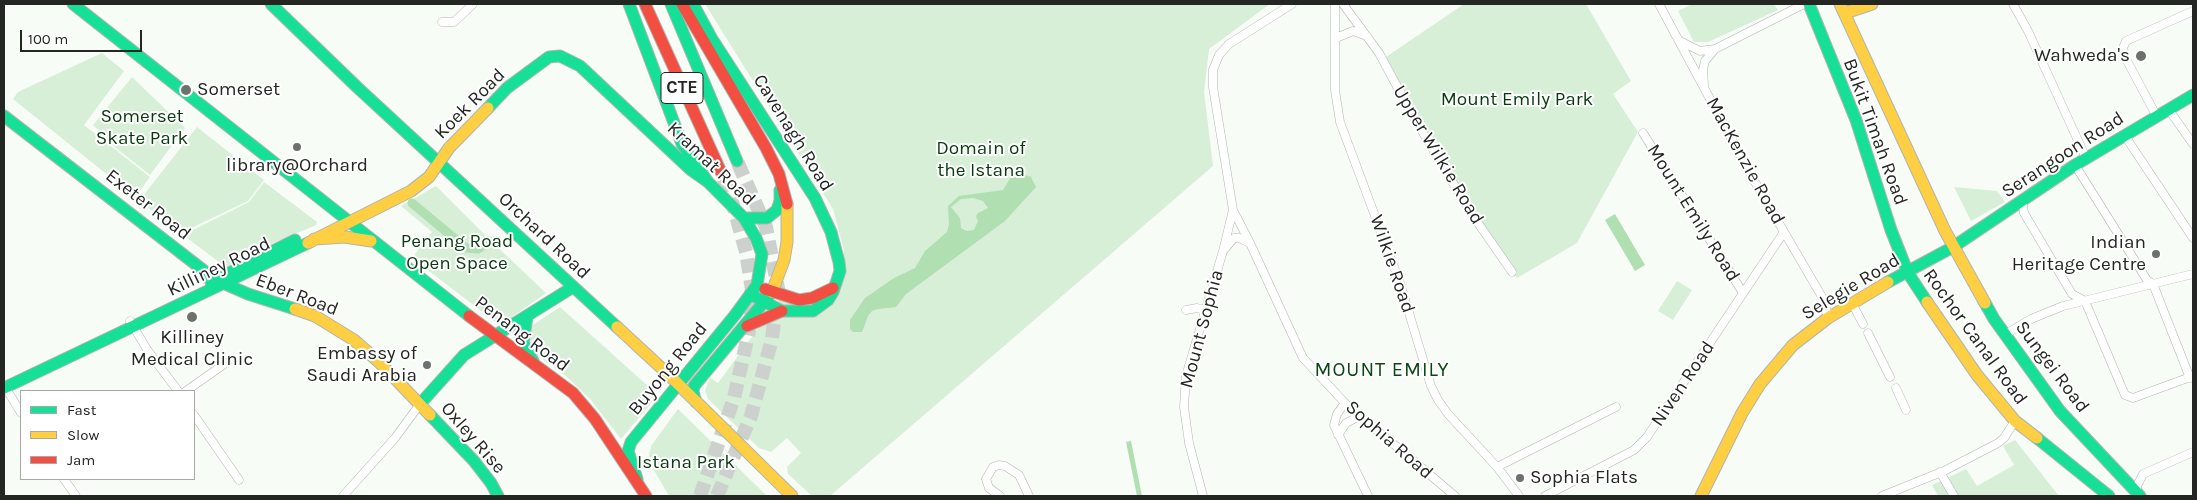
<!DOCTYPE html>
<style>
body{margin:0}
#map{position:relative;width:2197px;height:500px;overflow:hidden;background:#f7fcf7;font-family:Karla,sans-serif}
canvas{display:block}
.frame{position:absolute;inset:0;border:5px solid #232623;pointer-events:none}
.legend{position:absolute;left:20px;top:390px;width:175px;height:90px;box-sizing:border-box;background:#fff;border:1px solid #a7a8a7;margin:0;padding:6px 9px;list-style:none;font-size:15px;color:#232623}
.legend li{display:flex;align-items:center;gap:10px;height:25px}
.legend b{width:25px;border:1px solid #a7a8a7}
.scale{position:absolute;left:20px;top:30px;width:122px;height:22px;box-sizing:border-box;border:2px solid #232623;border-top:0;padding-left:6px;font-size:15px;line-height:18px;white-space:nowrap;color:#232623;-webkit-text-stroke:4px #fff;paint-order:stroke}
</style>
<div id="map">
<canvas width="2197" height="500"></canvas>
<div class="frame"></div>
<ul class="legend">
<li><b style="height:6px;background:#16e098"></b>Fast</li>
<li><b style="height:6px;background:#ffcf43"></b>Slow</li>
<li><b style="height:6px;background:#f24e42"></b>Jam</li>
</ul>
<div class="scale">100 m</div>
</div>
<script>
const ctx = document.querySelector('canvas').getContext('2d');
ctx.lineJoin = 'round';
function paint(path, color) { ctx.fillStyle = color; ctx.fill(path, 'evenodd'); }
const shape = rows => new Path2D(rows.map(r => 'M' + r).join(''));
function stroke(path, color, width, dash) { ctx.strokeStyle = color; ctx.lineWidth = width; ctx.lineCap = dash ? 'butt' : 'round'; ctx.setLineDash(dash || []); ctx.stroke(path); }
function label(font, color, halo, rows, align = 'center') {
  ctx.font = font + ' Karla,sans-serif'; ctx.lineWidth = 4; ctx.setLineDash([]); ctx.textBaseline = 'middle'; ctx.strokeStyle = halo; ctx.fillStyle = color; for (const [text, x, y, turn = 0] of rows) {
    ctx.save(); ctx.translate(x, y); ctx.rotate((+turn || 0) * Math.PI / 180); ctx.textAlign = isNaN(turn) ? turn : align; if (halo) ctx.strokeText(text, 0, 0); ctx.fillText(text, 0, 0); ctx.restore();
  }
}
const green = shape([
 [705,4,1270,4,1209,49,1204,92,1213,166,830,496,812,496,788,474,787,467,801,453,787,438,771,452,759,448,708,399,705,391,710,378,718,383,782,296,808,301,841,277,844,250,833,209],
 [1464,4,1586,4,1631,81,1613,94,1638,132,1577,243,1517,278,1478,222,1383,59],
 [1692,4,1774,4,1778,10,1708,42,1694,42,1678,11],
 [102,53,124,71,84,125,150,177,135,197,13,99,18,92],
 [132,77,185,128,150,175,106,140,107,138,93,125],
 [197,127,264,180,248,201,181,233,139,201],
 [264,182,317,222,316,225,233,260,232,265,227,268,183,235,249,202],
 [436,186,488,238,546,293,502,324,497,323,412,258,432,232,401,206],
 [1954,187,1997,191,2005,202,1971,221],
 [1677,281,1692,290,1673,320,1658,311],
 [560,307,658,395,621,439,590,399,567,377,513,338],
 [678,409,767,496,669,496,648,460,651,446],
 [2015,440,2059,496,1938,496,1932,485,1966,469,1977,486,2014,465,2003,446]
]);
const water = shape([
 [1022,174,1031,177,1036,187,1005,221,906,294,896,307,878,309,872,311,868,316,862,332,853,332,850,329,850,320,865,298,894,278,915,268,925,251,947,232,949,224,948,206,959,196,1003,190,1011,177],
 [973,198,983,201,988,208,978,213,976,216,978,221,974,230,967,231,961,228,960,218,951,207,961,199],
 [1615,214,1645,265,1635,271,1605,220],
 [1131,441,1142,496,1137,496,1126,442]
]);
const canal = shape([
 [412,203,466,248,478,249,489,241]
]);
const highwayTunnel = shape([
 [700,496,734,398,749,331,752,290,746,252,730,194,721,172],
 [717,496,751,416,772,339,778,288,766,227,737,161]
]);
const street = shape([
 [1335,4,1335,90,1340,122,1400,283,1431,386,1438,400,1448,414,1497,467,1519,496],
 [1343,4,1379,53,1413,116,1471,213,1512,272],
 [1659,4,1752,177,1825,302,1828,318],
 [2013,4,2028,31,2086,158],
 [442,22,454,22,473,4],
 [1336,38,1353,31,1367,36],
 [1680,41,1700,51,1715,49,1804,4],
 [1704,85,1703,70,1705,61,1715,49],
 [2169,110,2193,144],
 [2157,117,2125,57,2123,48,2126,41,2193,11],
 [1643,133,1743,293],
 [2125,136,2193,238],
 [2075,165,2147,280,2153,284,2190,378],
 [2023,206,2024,213,2072,294,2085,301],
 [1250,243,1233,210,1213,87,1213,70,1219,55,1229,44,1292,4],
 [1223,251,1234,238,1239,238,1250,243,1303,358,1345,403,1455,496],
 [2085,301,2125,395,2133,398,2193,376],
 [1852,303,1863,324],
 [1186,310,1197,308,1205,310],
 [130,321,148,351,178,391],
 [1868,333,1890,377],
 [2004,335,2031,319,2063,306,2193,274],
 [4,385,21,413],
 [1896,388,1906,410],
 [186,391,223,365],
 [1345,403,1337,414,1334,425,1368,496],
 [194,415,239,480],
 [1338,435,1346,423,1360,416],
 [1497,467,1616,407],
 [1940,472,1954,496],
 [64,479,76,496],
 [2137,493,2137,486,2143,474,2193,452],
 [343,496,395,438,420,404],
 [1000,496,989,488,986,479,993,467,999,465,1005,466,1019,475,1029,496],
 [1203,496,1189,443,1184,407,1186,376,1223,251,1233,210],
 [1545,496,1634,450,1647,437,1784,232],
 [1882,496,1944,471,1998,443,2004,438,2015,421]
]);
const fast = shape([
 [73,4,469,316],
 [271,4,358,88,617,327],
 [629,4,682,144,708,182],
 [671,4,737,161],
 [693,4,712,39,815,198,831,232,839,262,840,271,833,292,828,300,813,311,782,311,750,294],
 [1809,4,1856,120,1891,230,1908,273,1927,302],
 [488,108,507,88,549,57,560,56,580,66,691,170,708,182,744,218,756,238,762,254,757,285,735,315,631,442,628,451,637,479],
 [4,116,216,280,248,294,295,309],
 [744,218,767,218,777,210,780,201,780,190],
 [211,282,295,240],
 [1888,282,1953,247,2075,165,2193,95],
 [1985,303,1994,319,2060,411,2140,496],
 [527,317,523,343,533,361],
 [4,388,308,243],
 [696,402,693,392,694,386,768,297],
 [420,404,464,355,573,287],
 [430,415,474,461,491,483,498,496],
 [2037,438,2109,496]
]);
const slow = shape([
 [1840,4,1945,231,1985,303],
 [1845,13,1872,4],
 [314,239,345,237,371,241],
 [308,243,411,191,429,177,449,148,488,108],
 [772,292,784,260,787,242,787,204],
 [1927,302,1977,375,2015,421,2037,438],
 [295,309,315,316,354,340,379,362,430,415],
 [617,327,669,375,792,496],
 [1701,496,1742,413,1760,384,1793,345,1828,318,1888,282]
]);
const jam = shape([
 [645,4,721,172],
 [682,4,766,148,779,174,787,204],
 [765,289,799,300,812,298,833,288],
 [469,316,573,393,595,419,646,496],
 [747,326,782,311]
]);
const markers = [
 [2141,56,6,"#6d716d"],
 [186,90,6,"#6d716d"],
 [297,147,5,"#6d716d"],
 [2156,254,5,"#6d716d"],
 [192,317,6,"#6d716d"],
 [427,365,5,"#6d716d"],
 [1520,478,5,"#6d716d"]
];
const shields = [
 [682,88,42]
];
const shieldNames = [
 ["CTE",682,88]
];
const poiNames = [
 ["Wahweda's",2130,56],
 ["Somerset",197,90,"left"],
 ["library@Orchard",297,166,"center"],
 ["Indian",2146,243],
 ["Heritage Centre",2146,265],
 ["Killiney",192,338,"center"],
 ["Medical Clinic",192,360,"center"],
 ["Embassy of",417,354],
 ["Saudi Arabia",417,376],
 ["Sophia Flats",1530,478,"left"]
];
const parkNames = [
 ["Mount Emily Park",1517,100],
 ["Somerset",142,117],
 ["Skate Park",142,139],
 ["Domain of",981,149],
 ["the Istana",981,171],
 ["Penang Road",457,242],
 ["Open Space",457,264],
 ["Istana Park",686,463]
];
const streetNames = [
 ["Koek Road",470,104,-45],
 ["Bukit Timah Road",1875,132,70],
 ["Cavenagh Road",793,133,58],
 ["Upper Wilkie Road",1438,155,59],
 ["Serangoon Road",2063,155,-33],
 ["MacKenzie Road",1745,161,61],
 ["Kramat Road",711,164,43],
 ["Exeter Road",148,205,38],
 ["Mount Emily Road",1693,213,58],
 ["Orchard Road",544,236,43],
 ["Wilkie Road",1392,264,71],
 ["Killiney Road",219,267,-26],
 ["Selegie Road",1851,287,-31],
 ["Eber Road",297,295,21],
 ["Mount Sophia",1202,329,-75],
 ["Penang Road",522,334,37],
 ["Rochor Canal Road",1975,337,54],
 ["Sungei Road",2052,367,53],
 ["Buyong Road",668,369,-51],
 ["Niven Road",1683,384,-56],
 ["Oxley Rise",473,438,49],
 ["Sophia Road",1389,440,41]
];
const neighbourhoodNames = [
 ["MOUNT EMILY",1382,370]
];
paint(green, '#d7efd7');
paint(water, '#b0dfb1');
stroke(canal, '#b0dfb1', 9);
stroke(highwayTunnel, '#cdd1cd', 14, [14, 7]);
stroke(street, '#b1b4b1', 9);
stroke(fast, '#b1b4b1', 13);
stroke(slow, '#b1b4b1', 13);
stroke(jam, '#b1b4b1', 13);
stroke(street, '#fefffe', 8);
stroke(fast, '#16e098', 11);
stroke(slow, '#ffcf43', 11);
stroke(jam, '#f24e42', 11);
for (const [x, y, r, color] of markers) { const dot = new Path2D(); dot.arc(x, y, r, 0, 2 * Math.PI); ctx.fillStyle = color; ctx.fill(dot); stroke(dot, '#fff', 2); }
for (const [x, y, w] of shields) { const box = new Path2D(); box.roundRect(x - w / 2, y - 15.5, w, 31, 4); ctx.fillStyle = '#fff'; ctx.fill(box); stroke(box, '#232623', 1); }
label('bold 18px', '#232623', null, shieldNames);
label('19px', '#232623', '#fff', poiNames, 'right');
label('19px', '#08390f', '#fff', parkNames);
label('19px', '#232623', '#fff', streetNames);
ctx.letterSpacing = '1px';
label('20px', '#094613', '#fff', neighbourhoodNames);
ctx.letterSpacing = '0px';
</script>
